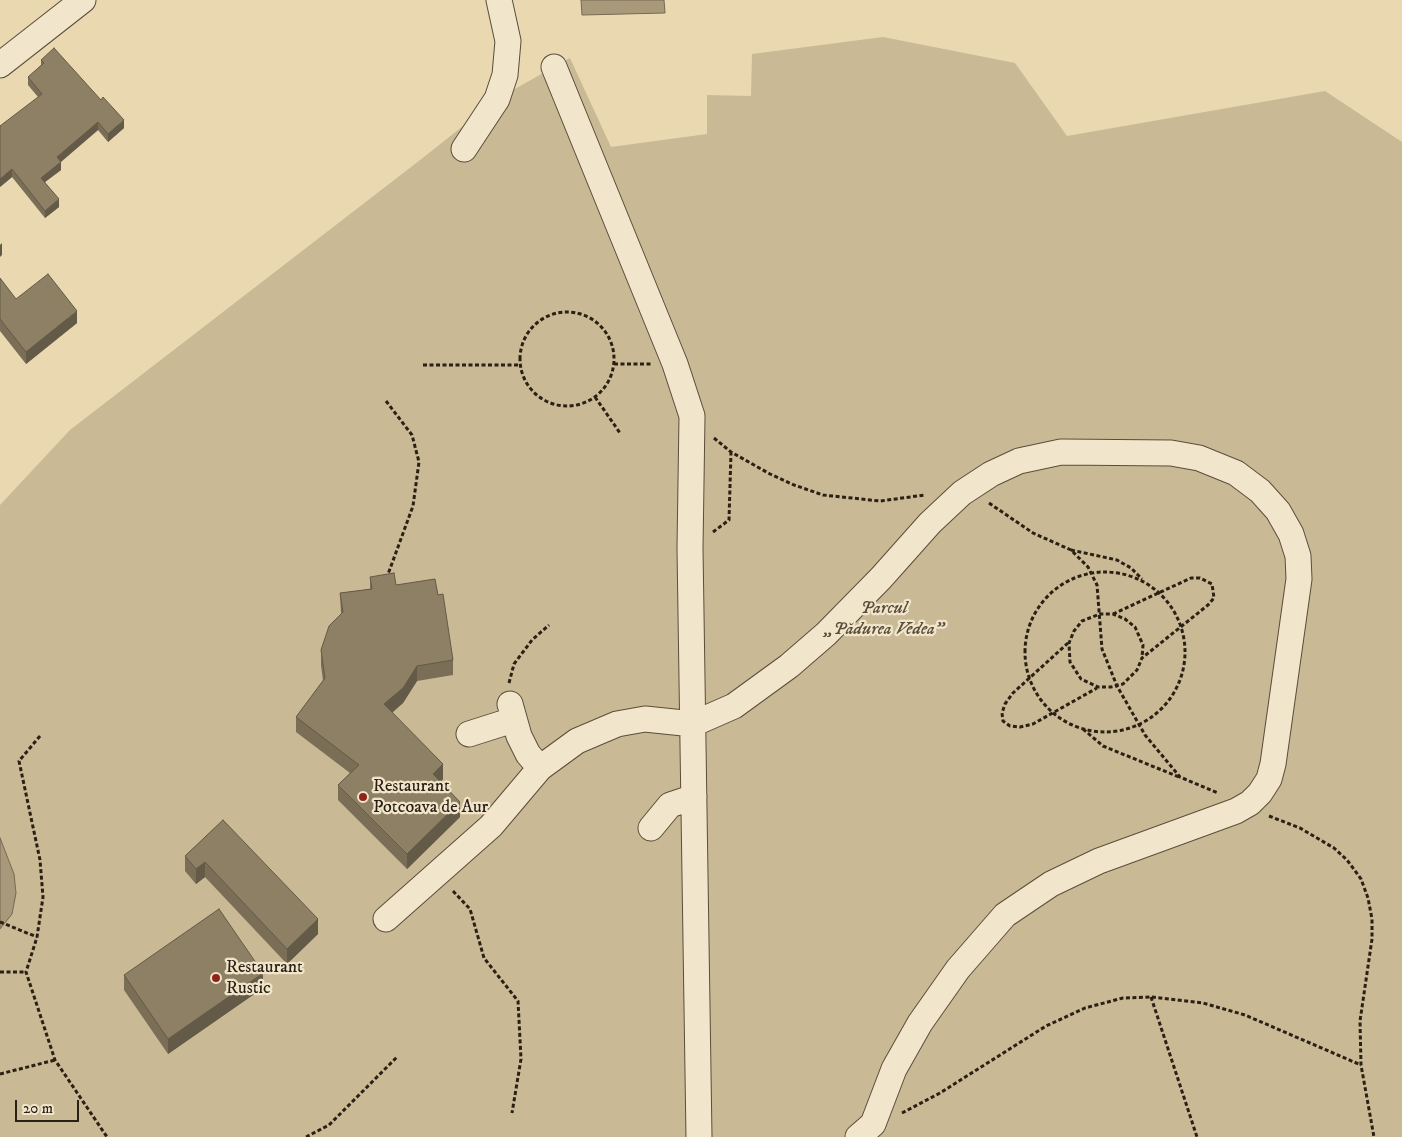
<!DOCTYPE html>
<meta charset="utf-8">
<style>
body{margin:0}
#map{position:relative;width:1402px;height:1137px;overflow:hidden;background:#e9d8b0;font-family:"IM FELL DW Pica",serif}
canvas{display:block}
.scale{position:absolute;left:15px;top:1100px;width:64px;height:22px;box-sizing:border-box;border:2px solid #2b2014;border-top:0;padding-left:6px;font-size:15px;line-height:18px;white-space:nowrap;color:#2b2014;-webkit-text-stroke:4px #f1e6cc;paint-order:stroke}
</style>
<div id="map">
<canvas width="1402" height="1137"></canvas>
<div class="scale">20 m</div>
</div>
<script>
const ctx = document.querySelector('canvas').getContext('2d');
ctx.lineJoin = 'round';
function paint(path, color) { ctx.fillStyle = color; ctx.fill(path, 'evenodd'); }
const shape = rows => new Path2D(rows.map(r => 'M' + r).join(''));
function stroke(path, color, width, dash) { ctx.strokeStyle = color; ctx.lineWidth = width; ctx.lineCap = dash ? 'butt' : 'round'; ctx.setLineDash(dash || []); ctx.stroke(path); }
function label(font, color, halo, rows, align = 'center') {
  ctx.font = font + ' "IM FELL DW Pica",serif'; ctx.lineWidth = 4.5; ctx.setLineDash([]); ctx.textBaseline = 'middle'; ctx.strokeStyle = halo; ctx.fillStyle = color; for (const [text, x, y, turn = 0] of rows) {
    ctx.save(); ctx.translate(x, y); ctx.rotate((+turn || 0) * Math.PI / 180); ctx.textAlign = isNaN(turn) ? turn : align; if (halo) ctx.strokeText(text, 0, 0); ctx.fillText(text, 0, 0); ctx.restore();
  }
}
const green = shape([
 [883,37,1015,63,1067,136,1325,91,1402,142,1402,1137,0,1137,0,505,70,430,424,157,497,99,570,58,611,147,707,134,707,95,751,96,752,54]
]);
const water = shape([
 [581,0,664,0,665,13,582,15,581,0],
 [0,838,14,874,16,893,12,914,0,929,0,838]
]);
const path = shape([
 '520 359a47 47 0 1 1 94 0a47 47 0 1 1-94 0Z',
 [614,364,651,364],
 [423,365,520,365],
 [595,397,620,433],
 [386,401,412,435,419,462,413,506,387,577],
 [714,438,731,452,770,474,794,485,823,495,880,501,925,495],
 [989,503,1033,533,1071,550,1088,567,1097,585,1102,649,1117,686,1145,735,1180,777,1218,793],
 [713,532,729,520,731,452],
 [1071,550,1117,560,1131,568,1142,579],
 '1025 652a80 80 0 1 1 160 0a80 80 0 1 1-160 0Z',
 [1113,614,1191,578,1200,578,1212,584,1214,598,1208,605,1142,658,1137,670,1123,684,1111,687,1098,687,1081,679,1070,662,1069,643,1074,631,1082,621,1100,614,1113,614,1125,619,1135,627,1143,645,1142,658],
 [1068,643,1013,693,1005,704,1002,713,1003,721,1010,726,1020,727,1033,724,1097,688],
 [509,683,514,664,532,640,549,625],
 [1083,729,1103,746,1179,777],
 [40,736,19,761,40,860,43,897,37,937,26,972,55,1060,107,1137],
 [1269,816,1300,828,1334,848,1347,860,1361,879,1368,898,1372,919,1372,939,1360,1021,1361,1065,1374,1137],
 [453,891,470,909,484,958,518,1001,521,1059,512,1113],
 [0,922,37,937],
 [0,972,26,972],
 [1151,997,1197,1137],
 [0,1074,55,1060],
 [902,1113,940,1093,1046,1026,1085,1008,1123,998,1151,997,1203,1003,1245,1015,1361,1065],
 [306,1137,329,1125,398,1056]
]);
const street = shape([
 [0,65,83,0],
 [554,67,675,364,692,416,690,548,699,1137],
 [464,149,497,99,505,75,508,41,499,0],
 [510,704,519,736,528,754,540,768],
 [469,734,513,720],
 [651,828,670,805,694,797],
 [386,919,491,826,540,768,577,741,617,724,645,719,693,724,734,706,789,666,826,634,881,578,930,523,962,493,991,474,1019,461,1061,452,1171,453,1199,458,1236,473,1260,491,1278,511,1291,534,1298,556,1299,579,1273,764,1269,779,1260,793,1250,803,1236,811,1099,861,1051,884,1005,915,958,969,920,1023,894,1069,873,1124,858,1137]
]);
const wall = shape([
 [41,60,124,128,108,142,98,130,61,162,61,170,45,182,59,207,45,218,12,177,0,187,38,97,28,85,28,77,41,65],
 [0,278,16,299,77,323,26,364,0,331],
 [370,577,396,585,438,595,453,660,453,675,417,681,403,703,392,713,443,779,441,782,460,817,407,869,338,800,338,785,350,773,296,732,296,717,323,681,321,665,321,650,341,614,340,593,370,589],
 [223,820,318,934,287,964,205,877,196,884,185,871,185,856],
 [124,975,263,988,168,1054,124,990]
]);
const shadedWall = shape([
 [124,120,124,128,108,142,108,134],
 [98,122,98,130,57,165,57,157],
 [61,162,61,170,41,185,41,178],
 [12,169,12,177,0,187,0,179],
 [59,199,59,207,45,218,45,211],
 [2,243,2,255,0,257,0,245],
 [77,311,77,323,26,364,26,352],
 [417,666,417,681,403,703,384,719,384,704],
 [443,764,443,779,433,789,433,774],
 [460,802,460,817,407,869,407,854],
 [205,862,205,877,196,884,196,869],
 [318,919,318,934,287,964,287,949],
 [263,973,263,988,168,1054,168,1039]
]);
const building = shape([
 [54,48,101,100,103,97,124,120,108,134,98,122,57,157,61,162,41,178,59,199,45,211,12,169,0,179,0,126,42,94,28,77,44,63,41,60,54,48],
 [48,274,77,311,26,352,0,319,0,278,16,299,48,274],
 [394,573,396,585,435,579,438,595,443,594,453,660,417,666,403,688,384,704,443,764,433,774,460,802,407,854,338,785,359,765,296,717,325,678,321,650,329,626,343,612,340,593,372,589,370,577,394,573],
 [223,820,318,919,287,949,205,862,196,869,185,856,223,820],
 [219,909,263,973,168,1039,124,975,219,909]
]);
const markers = [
 [363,797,5,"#8f2418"],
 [216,978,5,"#8f2418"]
];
const parkNames = [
 ["Parcul",884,609],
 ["„Pădurea Vedea”",884,630]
];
const poiNames = [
 ["Restaurant",373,787],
 ["Potcoava de Aur",373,808],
 ["Restaurant",226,968],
 ["Rustic",226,989]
];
paint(green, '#c9b995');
paint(water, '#a8997b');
stroke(water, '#766952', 1);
stroke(street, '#5a4e3b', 27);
stroke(path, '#2b2014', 3, [4, 2.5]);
stroke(street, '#f1e6cc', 25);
paint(wall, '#7a6e57');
paint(shadedWall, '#635a47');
paint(building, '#8e8065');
stroke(building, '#635a47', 1);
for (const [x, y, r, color] of markers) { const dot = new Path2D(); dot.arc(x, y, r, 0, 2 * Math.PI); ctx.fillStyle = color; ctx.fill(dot); stroke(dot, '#f1e6cc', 2); }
label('italic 18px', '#5a4e3b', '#f1e6cc', parkNames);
label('18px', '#2b2014', '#f1e6cc', poiNames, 'left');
</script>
